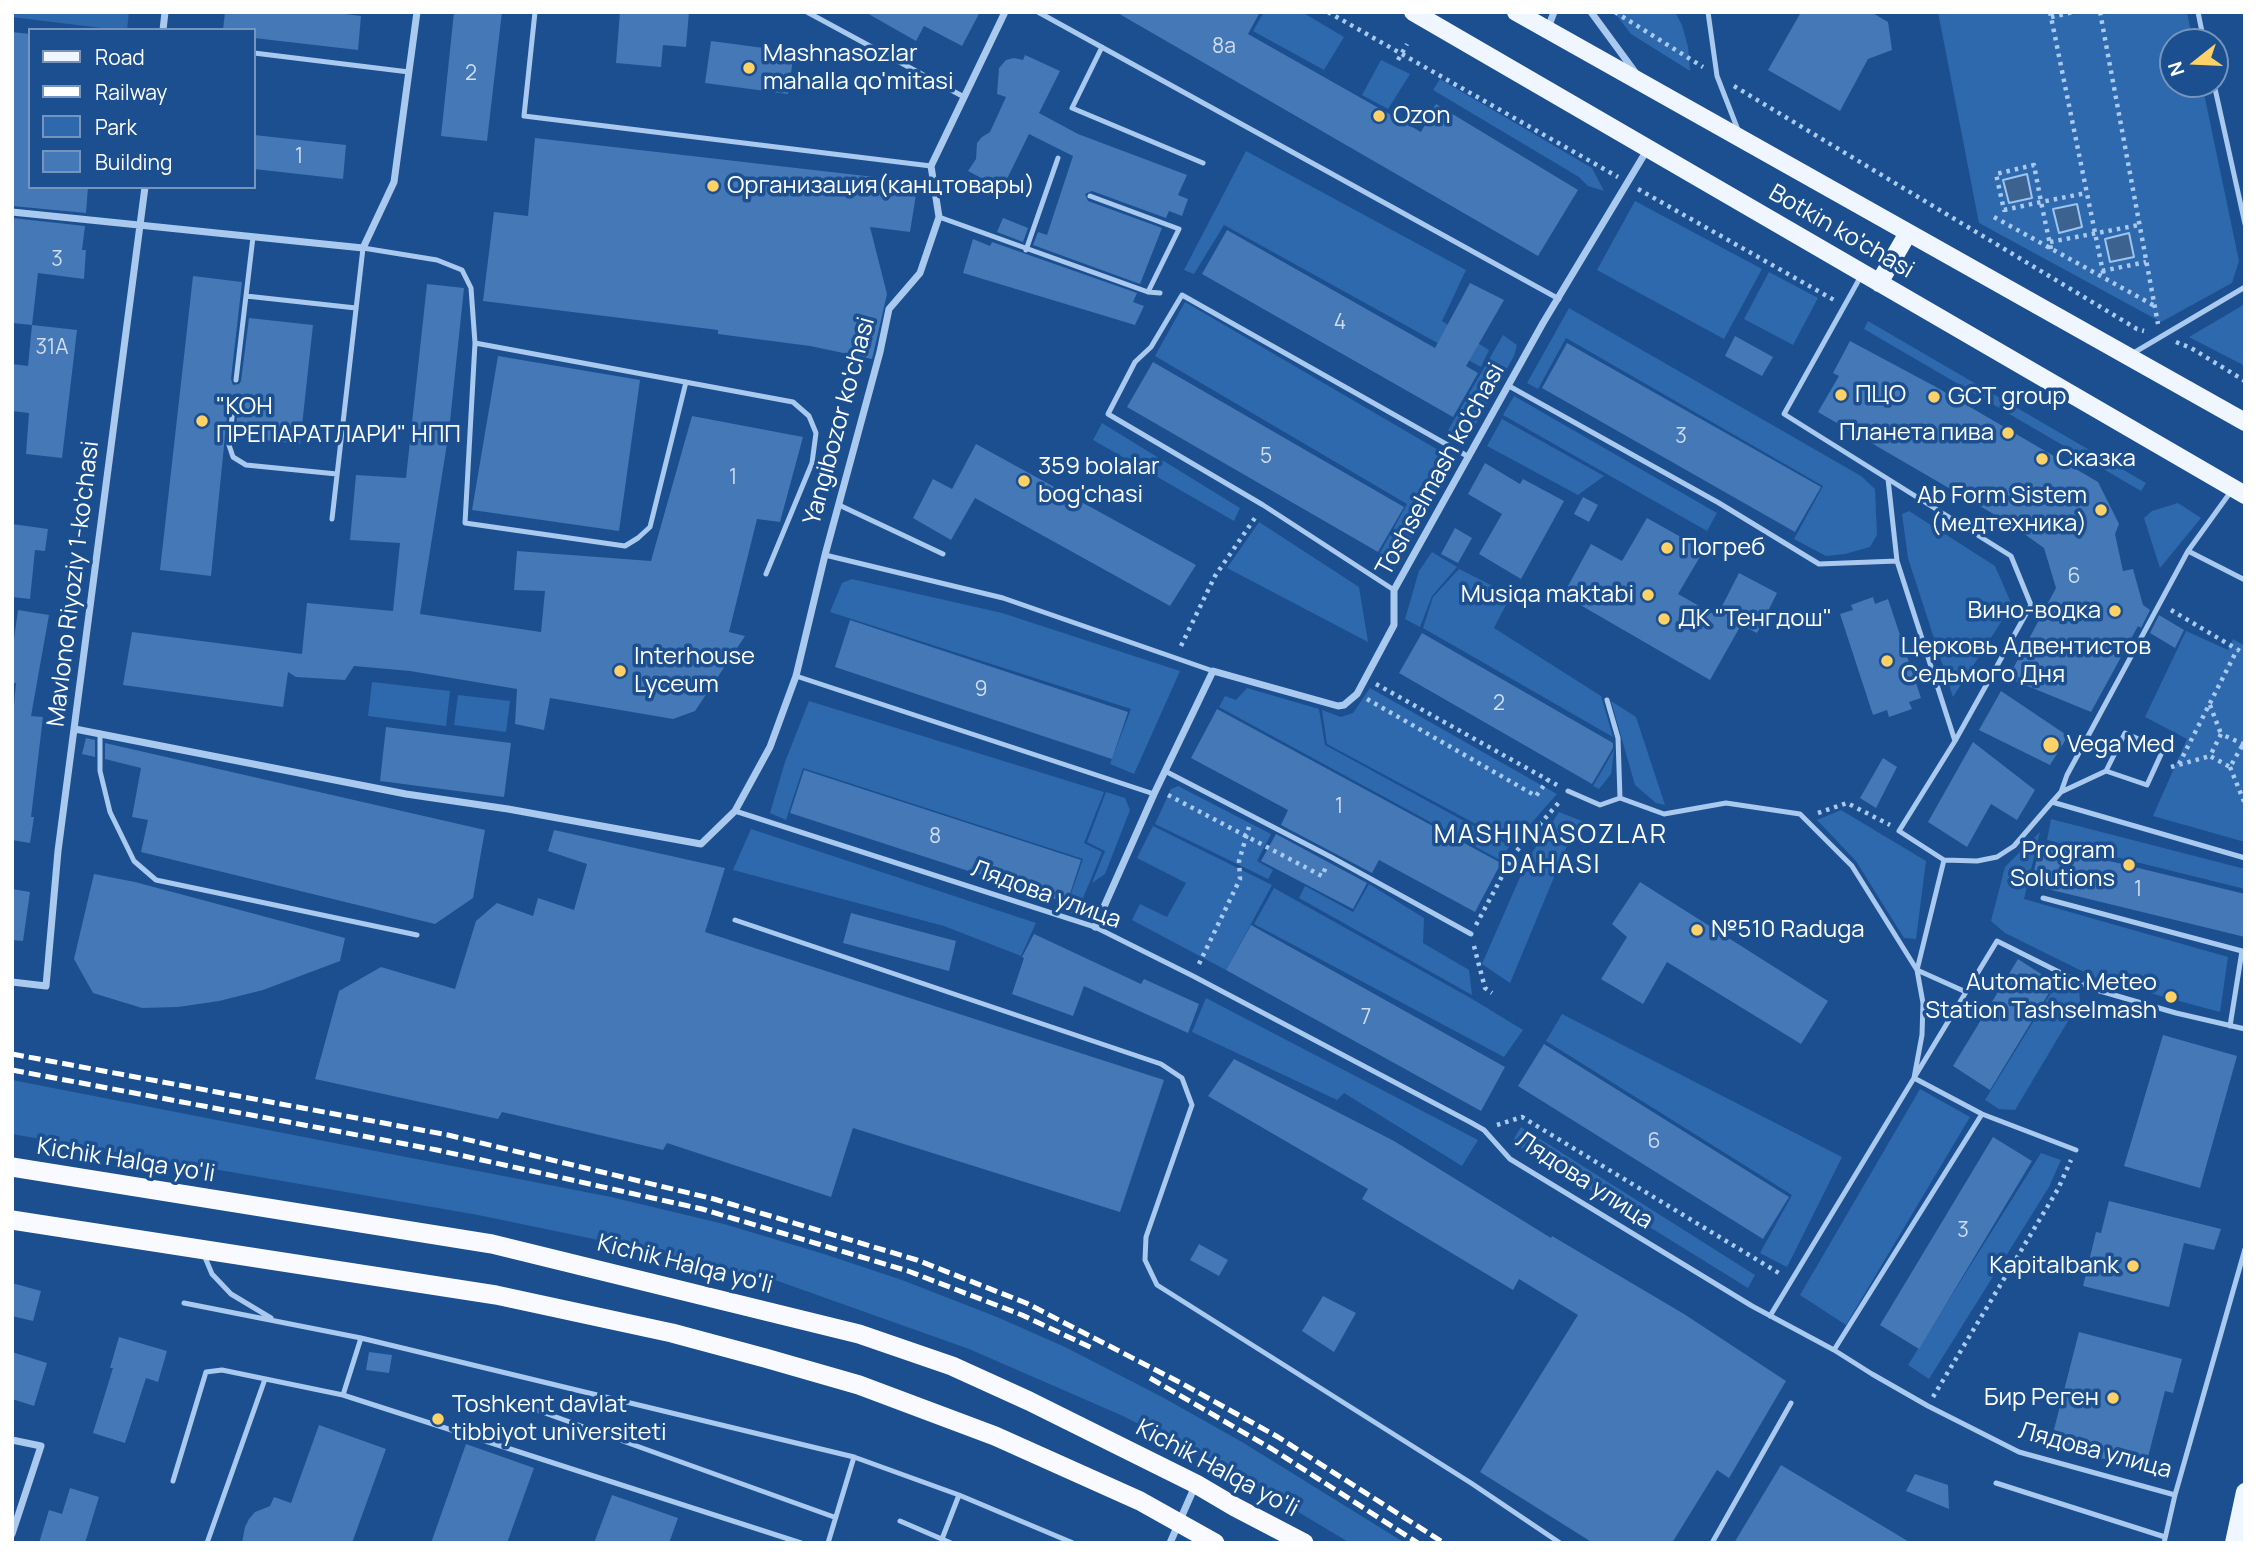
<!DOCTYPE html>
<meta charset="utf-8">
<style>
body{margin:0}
#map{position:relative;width:2257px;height:1555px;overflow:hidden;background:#1b4f8f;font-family:Manrope,sans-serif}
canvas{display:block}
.frame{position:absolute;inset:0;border:14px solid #fff;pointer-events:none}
.legend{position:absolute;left:28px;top:28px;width:228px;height:161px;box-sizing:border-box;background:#1b4f8f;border:2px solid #7695bc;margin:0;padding:9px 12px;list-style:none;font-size:21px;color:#fff}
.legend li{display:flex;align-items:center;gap:14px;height:35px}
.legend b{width:35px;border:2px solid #7695bc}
.north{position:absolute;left:2159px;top:28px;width:70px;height:70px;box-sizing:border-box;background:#1b4f8f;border:2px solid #7695bc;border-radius:50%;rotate:252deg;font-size:19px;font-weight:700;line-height:28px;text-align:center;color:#fff}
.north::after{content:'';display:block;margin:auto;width:24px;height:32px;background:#ffd166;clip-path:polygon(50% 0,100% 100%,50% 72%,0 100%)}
</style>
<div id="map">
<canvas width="2257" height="1555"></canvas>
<div class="frame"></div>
<ul class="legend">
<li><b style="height:9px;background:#f0f6ff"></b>Road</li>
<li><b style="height:9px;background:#fff"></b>Railway</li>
<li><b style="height:19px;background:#2e69ad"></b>Park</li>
<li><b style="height:19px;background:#4478b7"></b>Building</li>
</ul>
<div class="north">N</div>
</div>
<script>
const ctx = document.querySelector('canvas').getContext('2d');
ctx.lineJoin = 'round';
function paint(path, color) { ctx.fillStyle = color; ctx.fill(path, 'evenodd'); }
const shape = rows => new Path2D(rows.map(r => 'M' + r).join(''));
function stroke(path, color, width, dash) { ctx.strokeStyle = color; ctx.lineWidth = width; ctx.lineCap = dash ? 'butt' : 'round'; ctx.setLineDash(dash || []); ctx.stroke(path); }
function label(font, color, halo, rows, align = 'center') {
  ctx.font = font + ' Manrope,sans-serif'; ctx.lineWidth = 7; ctx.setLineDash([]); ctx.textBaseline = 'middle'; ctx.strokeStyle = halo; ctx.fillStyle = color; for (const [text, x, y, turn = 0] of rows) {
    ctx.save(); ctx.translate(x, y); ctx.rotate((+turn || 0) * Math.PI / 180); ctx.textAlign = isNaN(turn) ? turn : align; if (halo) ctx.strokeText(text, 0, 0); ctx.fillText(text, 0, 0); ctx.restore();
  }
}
const green = shape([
 [12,12,129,12,127,30,118,30,12,17],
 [1264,12,1302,12,1344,37,1324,70,1253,31],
 [1614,12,1675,12,1682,25,1688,47,1690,71,1631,34],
 [1938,12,2187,12,2193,42,2173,42,2173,84,2202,84,2239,261,2232,283,2161,322,1979,223],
 [1381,60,1410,74,1388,109,1362,95],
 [1440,79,1592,168,1604,191,1588,186,1579,177,1433,90],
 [1246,151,1466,270,1442,321,1489,350,1481,367,1224,225,1194,274,1184,270],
 [1635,201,1762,269,1724,339,1597,270],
 [1769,272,1818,298,1793,345,1744,319],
 [1185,302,1445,454,1453,464,1395,568,1389,570,1375,562,1407,504,1155,356],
 [2245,304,2245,366,2189,337],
 [1569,308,1861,476,1875,489,1877,535,1870,547,1845,554,1826,556,1794,539,1823,486,1566,338,1538,389,1527,383],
 [1868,321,2146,483,2141,491,1864,329],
 [1503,335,1517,345,1514,356,1469,436,1461,439,1447,432],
 [1514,396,1717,513,1707,531,1503,415],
 [1502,419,1604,476,1578,495,1487,446],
 [1102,423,1240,508,1234,521,1093,440],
 [2178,503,2201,518,2160,568,2144,518,2152,511],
 [1909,511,1995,566,2012,605,1953,697,1908,558,1902,514],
 [1259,522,1359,587,1368,642,1227,568],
 [1432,552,1457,567,1432,596,1420,627,1405,619,1419,571],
 [1459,569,1511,595,1494,628,1601,696,1613,737,1423,628,1433,597],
 [852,579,1002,613,1180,671,1134,774,1110,764,1131,709,830,612,842,583],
 [2186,631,2228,650,2233,639,2245,646,2245,842,2153,816,2187,739,2145,717],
 [372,682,450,691,446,726,368,716],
 [1247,688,1319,709,1325,745,1510,846,1500,860,1219,707,1225,696,1236,700],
 [1370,688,1557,794,1513,844,1327,744,1322,710,1341,717,1353,713],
 [458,695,510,701,506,732,454,725],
 [809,701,1104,792,1084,843,1102,852,1076,915,1065,911,1083,859,803,768,786,820,770,813,785,762],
 [1611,701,1636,717,1665,805,1656,803,1635,785],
 [1614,750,1611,774,1599,789,1593,786],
 [1178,786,1271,834,1257,861,1273,870,1268,879,1155,824,1171,789],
 [1106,792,1125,798,1130,810,1105,874,1092,883,1105,851,1087,842],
 [1841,810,1926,861,1916,939,1904,938,1856,861,1817,820],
 [1559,812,1592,825,1572,834,1510,983,1482,964,1528,859],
 [2051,819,2245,869,2245,889,2047,840],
 [1153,826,1272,885,1226,970,1132,920,1140,904,1167,917,1186,883,1137,858],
 [751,829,1036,923,1021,956,944,926,733,870],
 [2040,832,2024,899,2228,957,2220,1012,2098,979,2005,933,1991,921,2005,867],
 [1369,884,1424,918,1423,943,1469,970,1472,995,1299,898,1305,886,1353,912],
 [1274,888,1474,1000,1523,1030,1504,1057,1254,924],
 [2059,980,2079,991,2080,1001,2015,1110,1999,1109,1985,1100],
 [1206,998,1478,1140,1462,1166,1344,1093,1337,1100,1192,1032],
 [1562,1014,1842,1157,1787,1267,1760,1253,1792,1195,1546,1041],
 [12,1080,611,1197,724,1224,824,1254,902,1280,997,1317,1065,1347,1164,1398,1242,1442,1405,1543,1350,1543,1230,1471,1123,1416,969,1349,775,1280,637,1248,478,1215,12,1134],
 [1920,1089,1970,1117,1846,1325,1800,1295],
 [1521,1127,1755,1275,1748,1288,1512,1142],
 [2041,1153,2061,1160,2049,1187,1929,1379,1908,1365]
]);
const water = shape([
 [2027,174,2032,198,2009,203,2003,180,2027,174],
 [2077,204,2082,227,2059,233,2053,209,2077,204],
 [2129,233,2134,257,2110,262,2105,239,2129,233]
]);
const building = shape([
 [225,12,330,12,361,16,358,50,254,38,254,30,223,30],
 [454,12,502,12,487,141,441,136],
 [620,12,689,12,686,47,663,45,661,67,616,63],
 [865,12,980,12,962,46,924,26,916,41],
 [1116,12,1260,12,1248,34,1421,132,1436,104,1578,190,1538,256],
 [1801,12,1871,12,1888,22,1892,50,1868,59,1840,111,1768,70],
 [12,32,30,34,30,187,88,187,86,213,12,206],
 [711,41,794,52,788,94,705,83],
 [1025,55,1060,71,1039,113,1078,134,1187,175,1178,195,1188,199,1182,216,1169,211,1166,218,1092,191,1085,194,1088,201,1162,228,1140,284,1033,245,1038,232,1047,235,1073,156,1029,134,1002,189,968,171,976,159,977,143,982,137,990,132,1006,97,997,94,999,68,1006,60,1014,58,1023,60],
 [254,135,346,145,343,179,254,169],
 [535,138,918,182,910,232,870,227,887,294,872,359,810,346,718,334,718,330,483,301,494,212,528,216],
 [12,218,85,226,82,250,86,250,84,279,38,273,32,325,12,323],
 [1003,218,1028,228,1023,242,997,232],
 [1227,230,1435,348,1470,283,1504,300,1466,366,1478,373,1453,417,1202,274],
 [973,239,990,246,992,242,1137,293,1133,302,1144,306,1135,325,963,273],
 [193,276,242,282,231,379,233,385,239,384,241,381,249,318,313,325,300,444,235,437,239,399,235,394,229,396,211,576,160,570],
 [427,284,464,288,449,431,420,614,541,632,545,591,514,590,517,551,651,561,692,416,803,437,780,522,757,519,729,632,745,636,695,711,673,719,550,698,544,730,515,724,517,689,410,671,354,666,345,680,296,677,288,672,283,707,123,685,132,632,302,654,307,603,393,611,400,543,350,540,356,475,406,478],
 [32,325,77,330,62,458,26,454,29,413,12,411,12,364,28,366],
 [1735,336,1773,357,1762,376,1725,356],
 [1850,341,1936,387,2098,482,2119,524,2115,534,2123,571,2133,569,2143,605,2150,610,2141,628,2138,626,2091,712,2008,678,2056,588,2044,548,2009,523,1818,412,1839,376,1833,373],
 [1567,343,1821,487,1795,532,1542,388],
 [498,356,640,380,619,531,472,510],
 [1153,362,1404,507,1378,552,1127,407],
 [976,444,1196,565,1170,606,975,498,951,540,913,518,933,479,952,489],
 [1485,463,1520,484,1523,479,1564,501,1521,579,1479,554,1502,514,1468,494],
 [1583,497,1598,505,1589,522,1574,514],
 [1647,518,1704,550,1678,594,1717,616,1739,573,1777,593,1757,633,1741,625,1710,680,1563,595,1591,544,1622,561],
 [12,524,48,529,45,551,35,550,30,599,12,597],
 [1455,528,1472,538,1458,563,1441,554],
 [1873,597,1875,604,1888,599,1921,698,1909,702,1912,709,1889,717,1887,710,1873,715,1840,614,1853,610,1851,605],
 [18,610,49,615,31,716,43,717,31,817,34,817,30,843,12,840,12,728,16,683,12,683,12,653],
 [2159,615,2184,630,2175,648,2150,633],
 [850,620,1128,712,1112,759,835,667],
 [1422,633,1613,743,1613,748,1592,784,1399,673],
 [2001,691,2068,736,2050,765,1979,730],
 [1217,709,1501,863,1475,912,1379,860,1372,873,1281,825,1288,810,1191,758],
 [386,727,511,743,504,797,380,781],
 [86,738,95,740,95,757,82,754],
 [1973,742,2035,790,2017,820,1991,804,1967,847,1928,822],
 [105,743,485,830,473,898,435,924,141,852,148,820,132,817,141,768,105,759],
 [1883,758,1897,767,1876,808,1860,798],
 [804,770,1081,860,1067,903,790,813],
 [554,830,725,868,705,932,1164,1080,1120,1212,853,1128,831,1197,667,1143,663,1150,502,1112,498,1119,315,1079,339,991,381,967,455,989,476,921,497,903,533,916,538,898,574,910,587,864,548,851],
 [1276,834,1367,883,1353,909,1261,861],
 [2040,844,2245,894,2245,937,2031,885],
 [94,874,135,882,345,938,340,961,263,990,219,1001,178,1007,142,1008,93,993,74,959],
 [1640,882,1828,1001,1801,1044,1667,962,1643,1004,1601,979,1627,937,1612,924],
 [12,889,30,892,23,941,12,940],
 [851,913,956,941,949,971,843,943],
 [1251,925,1505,1067,1481,1111,1226,970],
 [1034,934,1141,984,1144,979,1199,1004,1188,1033,1084,986,1073,1016,1012,994,1024,958,1022,957],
 [2018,959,2055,983,1990,1090,1953,1066],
 [2163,1035,2237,1056,2200,1188,2124,1166],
 [1544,1044,1789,1197,1763,1239,1518,1086],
 [1234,1059,1394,1141,1551,1238,1552,1236,1684,1314,1786,1381,1729,1478,1717,1470,1672,1543,1593,1543,1480,1472,1578,1315,1519,1279,1513,1290,1362,1199,1368,1189,1208,1096],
 [1993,1137,2032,1161,1919,1349,1880,1325],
 [2109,1201,2221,1229,2214,1250,2184,1243,2169,1307,2083,1286,2096,1232,2101,1233],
 [1199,1244,1228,1260,1219,1276,1190,1260],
 [12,1283,41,1291,33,1321,12,1316],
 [1323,1296,1356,1313,1334,1352,1302,1331],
 [2079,1332,2182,1359,2173,1393,2165,1391,2148,1457,2115,1448,2112,1461,2050,1445],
 [119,1337,167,1351,158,1382,146,1378,125,1443,93,1433,113,1368,110,1368],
 [12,1352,47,1363,34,1406,12,1399],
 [369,1352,392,1355,389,1373,366,1370],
 [319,1425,386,1449,352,1543,242,1543,245,1527,249,1519,255,1512,270,1506,274,1497,291,1503],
 [466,1444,534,1468,507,1543,431,1543],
 [1781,1465,1911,1543,1734,1543],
 [1915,1474,1948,1485,1949,1509,1906,1491],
 [70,1488,99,1497,85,1543,39,1543,49,1510,62,1514],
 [612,1495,678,1518,669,1543,594,1543]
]);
const path = shape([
 [1328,12,1618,177],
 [1615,12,1703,67],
 [2050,12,2104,277],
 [2100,12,2158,324],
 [2051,17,2074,12],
 [1398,60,1407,44],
 [1734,86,2137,329,2144,331],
 [1638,189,1834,300],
 [1994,217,2153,305],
 [2050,242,2139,225],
 [2051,249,2041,202,2034,165,1996,174,2004,210,2041,202,2086,193],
 [2102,271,2146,262],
 [2176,342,2191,348,2245,381],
 [2171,610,2245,654],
 [1181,646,1215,576,1257,515],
 [1376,684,1557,785],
 [1367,699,1536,796,1548,780],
 [2210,705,2221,734],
 [2242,746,2230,767,2210,756,2221,734,2245,745],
 [2179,764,2237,650],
 [2171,767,2210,756],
 [2230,767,2245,804],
 [1168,795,1322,876,1326,867],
 [1818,813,1847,803,1890,825],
 [1476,925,1514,854,1561,800],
 [1474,946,1485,988,1492,993],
 [1199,964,1240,879,1239,861,1249,827],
 [1497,1125,1522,1117,1782,1275],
 [1933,1397,2058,1189,2071,1160]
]);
const service = shape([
 [535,12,524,116,931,166],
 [807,12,964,97],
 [1038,12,1559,299],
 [1708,12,1717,76,1738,130],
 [2198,12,2204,42],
 [1102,47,1072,108,1203,163],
 [254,53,409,72],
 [2214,84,2245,224],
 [1090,196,1179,229,1148,292],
 [939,217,1148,292,1160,293],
 [1026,250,1058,158],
 [246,296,356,308],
 [475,343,793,402,809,416,816,433,812,463,766,574],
 [2130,355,2245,287],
 [236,380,253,237],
 [1509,386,1719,503,1819,564,1897,561],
 [234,399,229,445,233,457,246,465,337,474],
 [1888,479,2011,556,2031,605,1955,741],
 [839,505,943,554],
 [332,519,363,248,437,260,462,270,471,288,475,343,465,523,625,546,638,538,650,527,686,382],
 [2188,551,2245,580],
 [825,555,1003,598,1213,671],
 [1394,590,1263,505,1108,414,1135,362,1151,347,1182,295,1469,457],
 [796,676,1154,794],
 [1607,700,1618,738,1620,798],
 [100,733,100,771,110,812,134,861,156,880,417,935],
 [1165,771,1331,857,1471,934],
 [1568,791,1600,805,1620,798,1664,814,1726,803,1800,814,1852,866,1917,970,1923,1003,1922,1035,1914,1078,1982,1114,2076,1150],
 [2061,792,2106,771,2147,785,2163,750,2125,733,2106,771],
 [2052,802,2061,792,2067,775,2188,551,2232,490],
 [735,811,1095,927,1193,976,1470,1122,1484,1130,1510,1159,1752,1306,1834,1350,1872,1374,1928,1406,2019,1452,2175,1495,2245,1249],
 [1944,860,1977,861,1997,857,2014,846,2052,802,2245,858],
 [2043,898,2242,951,2230,1026],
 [735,920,1161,1064,1182,1078,1192,1105,1146,1237,1145,1260,1157,1285,1471,1483,1560,1543],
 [1966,992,1997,941,2093,989,2176,1013,2245,1029],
 [204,1255,212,1274,231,1294,271,1318],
 [184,1303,361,1338,854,1457,959,1495,1073,1543],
 [1770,1316,1966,992,1917,970,1944,860,1899,831,1955,741,1897,561,1888,479,1784,414,1861,276],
 [1834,1350,1982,1114],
 [343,1395,361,1338],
 [531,1408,834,1517],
 [173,1481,206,1372,222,1370,343,1395,801,1543],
 [1996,1483,2165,1537],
 [900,1521,951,1543],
 [942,1539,959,1495],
 [207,1543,265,1379],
 [828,1543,854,1457],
 [1712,1543,1791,1403],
 [2164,1543,2175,1495]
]);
const minor = shape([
 [1591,12,1635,72],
 [1548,28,1554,12],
 [163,30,165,12],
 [12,212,363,248,394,182,417,12],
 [75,729,406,794,508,809,701,844,735,811,770,747,796,676,825,555,880,352,889,309,920,273,939,217,931,166,1005,12],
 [1095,927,1154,794,1213,671,1338,706,1344,705,1357,694,1394,625,1394,590,1543,323,1647,150],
 [12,982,46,986,58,851,145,187],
 [12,1440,41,1446,12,1534],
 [1170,1543,1195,1486]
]);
const primary = shape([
 [1413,12,2245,495],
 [1516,12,2245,422],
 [1879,283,1908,233],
 [2234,1543,2245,1492]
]);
const trunk = shape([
 [12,1167,492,1244,859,1334,952,1366,1029,1401,1196,1484,1235,1507,1304,1543],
 [12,1220,496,1295,672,1333,765,1358,859,1385,995,1436,1140,1501,1215,1543]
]);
const rail = shape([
 [12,1054,448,1135,714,1199,917,1260,1026,1303,1181,1383,1278,1437,1444,1543],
 [12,1070,437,1150,702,1209,908,1271,1022,1315,1094,1349],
 [1150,1378,1272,1449,1418,1543]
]);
const markers = [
 [749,68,7,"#ffd166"],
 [1379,116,7,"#ffd166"],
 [713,186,7,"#ffd166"],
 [1841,395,7,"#ffd166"],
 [1934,397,7,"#ffd166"],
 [202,421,7,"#ffd166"],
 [2008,433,7,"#ffd166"],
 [2042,459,7,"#ffd166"],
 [1024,481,7,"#ffd166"],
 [2101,510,7,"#ffd166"],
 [1667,548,7,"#ffd166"],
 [1648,595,7,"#ffd166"],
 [2115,611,7,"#ffd166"],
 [1664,619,7,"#ffd166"],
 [1887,661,7,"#ffd166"],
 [620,671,7,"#ffd166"],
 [2051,745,9,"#ffd166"],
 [2129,865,7,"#ffd166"],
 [1697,930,7,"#ffd166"],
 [2171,997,7,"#ffd166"],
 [2133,1266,7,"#ffd166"],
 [2113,1398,7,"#ffd166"],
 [438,1419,7,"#ffd166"]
];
const numberNames = [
 ["8a",1224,47],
 ["2",471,74],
 ["1",299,157],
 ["3",57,260],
 ["4",1340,323],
 ["31A",52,348],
 ["3",1681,437],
 ["5",1266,457],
 ["1",733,478],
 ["6",2074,577],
 ["9",981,690],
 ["2",1499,704],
 ["1",1339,807],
 ["8",935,837],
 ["1",2138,890],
 ["7",1366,1018],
 ["6",1654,1142],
 ["3",1963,1231]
];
const poiNames = [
 ["Mashnasozlar",763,54],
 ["mahalla qo'mitasi",763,82],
 ["Ozon",1393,116],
 ["Организация(канцтовары)",727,186],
 ["ПЦО",1855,395],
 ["GCT group",1948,397],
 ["\"КОН",216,407],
 ["ПРЕПАРАТЛАРИ\" НПП",216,435],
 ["Планета пива",1994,433,"right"],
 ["Сказка",2056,459],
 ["359 bolalar",1038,467],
 ["bog'chasi",1038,495],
 ["Ab Form Sistem",2087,496,"right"],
 ["(медтехника)",2087,524,"right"],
 ["Погреб",1681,548],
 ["Musiqa maktabi",1634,595,"right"],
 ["Вино-водка",2101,611,"right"],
 ["ДК \"Тенгдош\"",1678,619],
 ["Церковь Адвентистов",1901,647],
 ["Седьмого Дня",1901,675],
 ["Interhouse",634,657],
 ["Lyceum",634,685],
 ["Vega Med",2067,745],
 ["Program",2115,851,"right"],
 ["Solutions",2115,879,"right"],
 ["№510 Raduga",1711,930],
 ["Automatic Meteo",2157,983,"right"],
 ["Station Tashselmash",2157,1011,"right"],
 ["Kapitalbank",2119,1266,"right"],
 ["Бир Реген",2099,1398,"right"],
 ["Toshkent davlat",452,1405],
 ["tibbiyot universiteti",452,1433]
];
const streetNames = [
 ["Botkin ko'chasi",1841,232,30],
 ["Yangibozor ko'chasi",840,421,-75],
 ["Toshselmash ko'chasi",1441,470,-61],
 ["Mavlono Riyoziy 1-ko'chasi",74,584,-83],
 ["Лядова улица",1046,895,20],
 ["Kichik Halqa yo'li",126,1161,9],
 ["Лядова улица",1584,1181,33],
 ["Kichik Halqa yo'li",685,1265,14],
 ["Лядова улица",2095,1451,15],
 ["Kichik Halqa yo'li",1217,1469,28]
];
const neighbourhoodNames = [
 ["MASHINASOZLAR",1551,836],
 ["DAHASI",1551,866]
];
paint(green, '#2e69ad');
paint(water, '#3c6290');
stroke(water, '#9cc4f0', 2);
paint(building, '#4478b7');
stroke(path, '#a9c9ee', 4.5, [3.5, 5]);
stroke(service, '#a9c9ee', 5);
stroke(minor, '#a9c9ee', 7);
stroke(primary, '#f0f6ff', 18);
stroke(trunk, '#f8faff', 19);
stroke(rail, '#fff', 5, [12, 5]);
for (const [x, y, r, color] of markers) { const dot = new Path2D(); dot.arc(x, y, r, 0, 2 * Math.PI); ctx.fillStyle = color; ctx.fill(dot); stroke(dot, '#1b4f8f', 2.5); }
label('21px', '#d0dded', null, numberNames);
label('24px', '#fff', '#1b4f8f', poiNames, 'left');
label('24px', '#fff', '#1b4f8f', streetNames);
ctx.letterSpacing = '2px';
label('26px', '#fff', '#1b4f8f', neighbourhoodNames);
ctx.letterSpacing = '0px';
</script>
